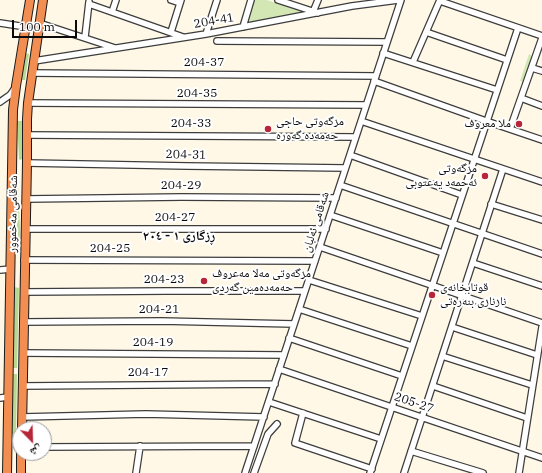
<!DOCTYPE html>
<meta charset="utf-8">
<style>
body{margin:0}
#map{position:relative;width:542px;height:473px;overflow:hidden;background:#fff8e7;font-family:"IBM Plex Serif","Noto Naskh Arabic",serif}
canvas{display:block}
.north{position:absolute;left:12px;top:421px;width:40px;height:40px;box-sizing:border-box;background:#fff;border:1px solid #9d9d9d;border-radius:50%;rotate:157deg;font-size:11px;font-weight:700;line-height:16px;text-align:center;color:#0a0a0a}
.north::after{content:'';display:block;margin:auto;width:14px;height:18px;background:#b72538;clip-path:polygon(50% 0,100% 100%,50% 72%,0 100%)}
.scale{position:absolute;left:12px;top:20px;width:65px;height:18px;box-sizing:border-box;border:2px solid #0a0a0a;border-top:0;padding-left:5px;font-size:12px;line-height:14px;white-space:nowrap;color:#0a0a0a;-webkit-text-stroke:3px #fff;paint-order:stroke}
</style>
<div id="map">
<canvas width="542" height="473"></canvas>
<div class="north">ش</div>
<div class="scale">100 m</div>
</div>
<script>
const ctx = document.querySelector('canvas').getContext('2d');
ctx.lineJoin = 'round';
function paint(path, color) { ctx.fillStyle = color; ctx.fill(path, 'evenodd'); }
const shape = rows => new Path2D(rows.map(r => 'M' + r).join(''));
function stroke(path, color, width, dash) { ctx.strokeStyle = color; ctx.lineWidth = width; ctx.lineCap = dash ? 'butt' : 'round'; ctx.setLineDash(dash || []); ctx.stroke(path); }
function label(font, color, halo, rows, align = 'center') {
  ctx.font = font + ' "IBM Plex Serif","Noto Naskh Arabic",serif'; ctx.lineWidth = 4; ctx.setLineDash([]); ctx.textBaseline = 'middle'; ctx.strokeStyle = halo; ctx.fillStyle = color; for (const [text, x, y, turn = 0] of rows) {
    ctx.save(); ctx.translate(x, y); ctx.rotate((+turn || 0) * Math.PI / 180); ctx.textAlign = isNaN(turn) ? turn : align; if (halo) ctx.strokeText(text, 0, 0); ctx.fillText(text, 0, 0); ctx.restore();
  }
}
const green = shape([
 [255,0,267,0,303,12,249,22],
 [529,54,532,56,524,82,520,81]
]);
const forest = shape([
 [25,53,29,54,25,80,21,80],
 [17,121,22,121,22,159,20,160,19,159],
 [17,186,18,186,20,231,19,252,15,252],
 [14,287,19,288,17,368,13,368],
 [13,374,17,374,16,434,11,434]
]);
const minor = shape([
 [171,0,180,3],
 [278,0,318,13],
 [440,1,542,36],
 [89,4,183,37],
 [112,12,116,0],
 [313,12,318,0],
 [0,23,26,27],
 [39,23,115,48],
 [243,27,251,0],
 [171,32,181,0],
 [426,32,507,60],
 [206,34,217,0],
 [85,37,89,2],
 [217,41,387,42],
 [383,53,497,90],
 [34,61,206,34,352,6,398,0],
 [413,62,440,0],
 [532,68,542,71],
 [32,73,376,76],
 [374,81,486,121,542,140],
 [521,98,542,106],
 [0,102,10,95,15,88],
 [28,103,366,105],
 [361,121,542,182],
 [510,129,542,38],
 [27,135,355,137],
 [350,155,462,195],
 [27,163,187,166,345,168],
 [340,185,542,254],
 [26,199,181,197,336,198],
 [491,204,542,220],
 [330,215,443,253],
 [25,229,326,229],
 [320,247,542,323],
 [24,260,315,261],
 [473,263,542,286],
 [0,270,11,269],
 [309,280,422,316],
 [24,292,166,291,305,291],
 [299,309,412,346],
 [23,322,161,321,294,324],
 [452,327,537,355],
 [289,338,402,376],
 [23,353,284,355],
 [442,356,532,385],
 [279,369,542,458],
 [22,386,275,384],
 [433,386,527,418],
 [0,398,8,397],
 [269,402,381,439],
 [303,413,295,443,372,469],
 [22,417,146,414,264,417],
 [44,447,254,446],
 [411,451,483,473],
 [136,473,140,446],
 [245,473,401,0],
 [254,473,268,434,277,424],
 [370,473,518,28],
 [404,473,503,169],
 [519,473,542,327]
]);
const highway = shape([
 [22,429,27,163,27,119,28,103,43,0],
 [7,473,13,110,16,86,30,0],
 [21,473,21,453]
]);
const markers = [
 [519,124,4,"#b72538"],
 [268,129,4,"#b72538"],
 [485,176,4,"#b72538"],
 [204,281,4,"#b72538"],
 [432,295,4,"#b72538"]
];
const streetNames = [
 ["204-41",214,21,-10],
 ["204-37",204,63],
 ["204-35",197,94],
 ["204-33",191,124],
 ["204-31",186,155,1],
 ["204-29",181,186],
 ["شەقامی مەخموور",13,214,-89],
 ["204-27",175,218],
 ["شەقامی ئەلبان",316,222,-72],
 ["204-25",110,249],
 ["204-23",164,280],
 ["204-21",159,310],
 ["204-19",153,343],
 ["204-17",148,373],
 ["205-27",414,403,19]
];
const poiNames = [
 ["مزگه‌وتی حاجی",276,122],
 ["حه‌مه‌ده‌ گه‌وره",276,136],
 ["ملا معروف",511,124,"right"],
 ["مزگەوتی",477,169,"right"],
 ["ئەحمەد یەعتوبی",477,183,"right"],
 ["مزگەوتی مەلا مەعروف",212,274],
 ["حەمەدەمین گەردی",212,288],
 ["قوتابخانەی",440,288],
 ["نازنازی بنەرەتی",440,302]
];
const neighbourhoodNames = [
 ["ڕزگاری ١ - ٢٠٤",179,236]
];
paint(green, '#d2e7b3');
paint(forest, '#b7d892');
stroke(minor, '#3d3d3d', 8);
stroke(highway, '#1b1b1b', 10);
stroke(minor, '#fff', 5.5);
stroke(highway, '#f38e52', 8);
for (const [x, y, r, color] of markers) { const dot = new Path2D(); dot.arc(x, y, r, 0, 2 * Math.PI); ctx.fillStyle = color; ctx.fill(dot); stroke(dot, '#fff', 1.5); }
label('12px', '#0a0a0a', '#fff', streetNames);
label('12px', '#0a0a0a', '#fff', poiNames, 'left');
label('bold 13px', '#0a0a0a', '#fff', neighbourhoodNames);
</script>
